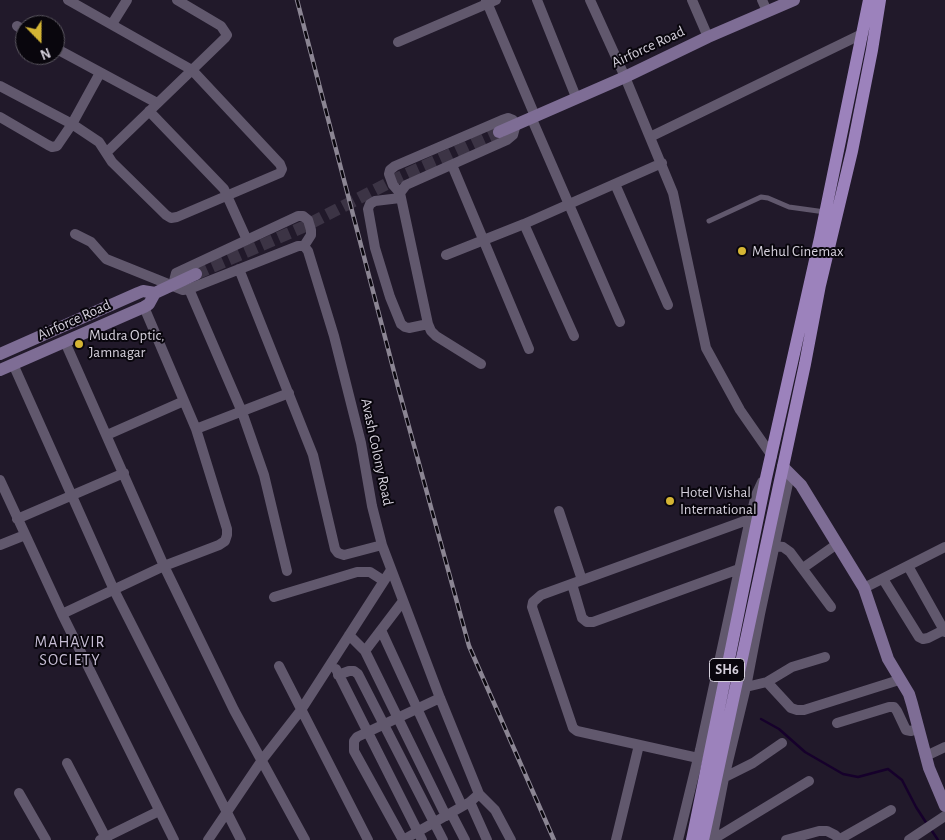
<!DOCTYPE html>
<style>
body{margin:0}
#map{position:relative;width:945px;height:840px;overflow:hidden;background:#21192a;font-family:"Alegreya Sans",sans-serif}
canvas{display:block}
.north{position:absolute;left:15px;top:15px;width:50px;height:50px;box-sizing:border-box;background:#09060d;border:1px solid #5b5760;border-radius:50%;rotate:158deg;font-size:14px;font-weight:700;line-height:20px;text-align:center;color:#d5d0dc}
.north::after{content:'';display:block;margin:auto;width:18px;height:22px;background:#d5b534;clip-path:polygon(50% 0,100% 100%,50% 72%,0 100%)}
</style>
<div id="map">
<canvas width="945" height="840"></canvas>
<div class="north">N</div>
</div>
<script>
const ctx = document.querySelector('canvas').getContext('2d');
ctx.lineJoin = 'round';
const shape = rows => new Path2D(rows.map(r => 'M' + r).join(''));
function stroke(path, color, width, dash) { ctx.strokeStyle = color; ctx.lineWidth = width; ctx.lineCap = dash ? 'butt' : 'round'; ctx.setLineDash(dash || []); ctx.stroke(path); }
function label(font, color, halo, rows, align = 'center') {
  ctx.font = font + ' "Alegreya Sans",sans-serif'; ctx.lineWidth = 4; ctx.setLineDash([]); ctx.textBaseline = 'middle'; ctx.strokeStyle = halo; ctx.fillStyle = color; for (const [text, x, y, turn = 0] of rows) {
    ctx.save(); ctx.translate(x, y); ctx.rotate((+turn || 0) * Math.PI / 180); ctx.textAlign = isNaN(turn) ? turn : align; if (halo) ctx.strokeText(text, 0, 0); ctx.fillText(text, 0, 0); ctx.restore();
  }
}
const stream = shape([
 [761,719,779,729,805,752,843,774,858,777,888,769,902,780,916,807,927,824],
 [930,828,938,840]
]);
const secondaryTunnel = shape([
 [196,274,303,227,398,178,499,132]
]);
const lane = shape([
 [709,221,761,197,768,198,789,207,825,212]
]);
const street = shape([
 [486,0,535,116],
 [537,0,576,97],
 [590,0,625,77,673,193,706,348,740,410,772,456],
 [692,0,708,37],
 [762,0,767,11],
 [112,24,127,0],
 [17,26,25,31],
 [398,42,496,0],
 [55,48,157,103],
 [0,86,72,124,99,142,112,162,166,215,171,218,177,217,280,173,282,169,280,164,192,70,68,0],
 [149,111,224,189,247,240],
 [0,117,48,145,52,147,57,146,72,124,100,73],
 [531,117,620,322],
 [650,137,862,34],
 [107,152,192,70,225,38,227,35,221,26,177,0],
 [452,165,529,349],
 [615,184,668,305],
 [400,193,393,185,389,174,390,170,395,166,502,120,508,118,513,120,516,124,513,135,507,140,406,185,400,193,428,324,431,331,436,336,481,364],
 [400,198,375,201,370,204,368,209,375,248,390,297,401,324,405,327,409,328,428,324],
 [524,224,574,336],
 [75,234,91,242,106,259,183,290,189,289,298,246,304,246,308,251,334,336,361,443,372,506,382,545,440,698,479,794,495,810,511,840],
 [446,255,524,224,662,163],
 [239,269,313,455,335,549,338,553,344,555,382,545],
 [173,285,176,273,298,216,303,216,308,220,311,230,311,235,304,246],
 [189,289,242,412,264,475,287,571],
 [65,342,164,566,234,710,305,840],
 [13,364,114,590,241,840],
 [196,429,289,393],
 [107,435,184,401],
 [0,480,62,614,174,840],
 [559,511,582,580],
 [17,519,124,473],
 [0,545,25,535],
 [774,546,783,547,790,552,831,607],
 [908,566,945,632],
 [803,568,837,544],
 [883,579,919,637,923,639,928,638,944,630],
 [572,584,582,618,587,622,593,622,739,569],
 [864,588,945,547],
 [274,597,357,572,370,572,384,581],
 [62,614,164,566,219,545,225,541,227,535,227,529,196,429,144,307],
 [381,630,462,806],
 [349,635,365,651,446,816],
 [365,651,403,601],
 [279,666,368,840],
 [336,669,422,840],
 [338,675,349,671,354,671,358,674,443,840],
 [767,682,791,708,797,710,804,710,899,680],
 [746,687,767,682,792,667,825,657],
 [837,723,889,707,894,707,897,711,906,730,911,731,919,728],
 [926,756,945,747],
 [698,758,577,731,573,728,532,607,533,602,541,595,750,519],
 [67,763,107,840],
 [721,779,753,763,782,743],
 [19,793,46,840],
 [470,802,487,840],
 [451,813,465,840],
 [840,839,891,810],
 [100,840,159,811],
 [208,840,262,760,301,710,391,570],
 [403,840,354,751,354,741,357,737,440,698],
 [403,840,470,802,479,794],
 [616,840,639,745],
 [678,840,700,750,750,519,756,495,762,482],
 [712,840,724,778,746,687,760,614,790,474],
 [712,840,809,781],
 [786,840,819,831,827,831,835,835,840,840],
 [909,840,945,816]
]);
const secondary = shape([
 [499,132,625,77,708,37,794,0],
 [0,354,138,293,143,291,155,293],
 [0,370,144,307,149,304,155,293,196,274],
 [783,467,801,485,864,588,888,659,909,694,912,704,929,768,945,806]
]);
const primary = shape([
 [692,840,766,478,820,238,869,0],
 [703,840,805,364,820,285,852,151,872,50,880,0]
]);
const rail = shape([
 [297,0,398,387,469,646,554,840]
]);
const markers = [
 [742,251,5,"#d5b534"],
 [79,344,5,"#d5b534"],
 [670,501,5,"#d5b534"]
];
const shields = [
 [727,670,35]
];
const shieldNames = [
 ["SH6",727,670]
];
const streetNames = [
 ["Airforce Road",648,47,-25],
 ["Airforce Road",74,320,-24],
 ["Avash Colony Road",377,452,78]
];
const poiNames = [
 ["Mehul Cinemax",752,251],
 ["Mudra Optic,",89,335],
 ["Jamnagar",89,352],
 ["Hotel Vishal",680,492],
 ["International",680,509]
];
const neighbourhoodNames = [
 ["MAHAVIR",70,642],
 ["SOCIETY",70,660]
];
stroke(stream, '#16002b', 2.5);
stroke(secondaryTunnel, '#3c3445', 12, [12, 6]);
stroke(lane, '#61586d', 5);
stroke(street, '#61586d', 10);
stroke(secondary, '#7e6d95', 12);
stroke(primary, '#9c82bc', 12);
stroke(rail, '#8b8593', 4.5);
stroke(rail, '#09060d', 2.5, [8]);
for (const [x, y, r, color] of markers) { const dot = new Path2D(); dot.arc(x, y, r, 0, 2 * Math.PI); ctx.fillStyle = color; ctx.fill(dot); stroke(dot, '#09060d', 2); }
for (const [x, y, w] of shields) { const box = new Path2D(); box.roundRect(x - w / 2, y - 11.5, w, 23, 4); ctx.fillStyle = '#09060d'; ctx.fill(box); stroke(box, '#d5d0dc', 1); }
label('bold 14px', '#d5d0dc', null, shieldNames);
label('15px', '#d5d0dc', '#09060d', streetNames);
label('15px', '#d5d0dc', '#09060d', poiNames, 'left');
ctx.letterSpacing = '1px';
label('16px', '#c7bed5', '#09060d', neighbourhoodNames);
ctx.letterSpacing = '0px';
</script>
